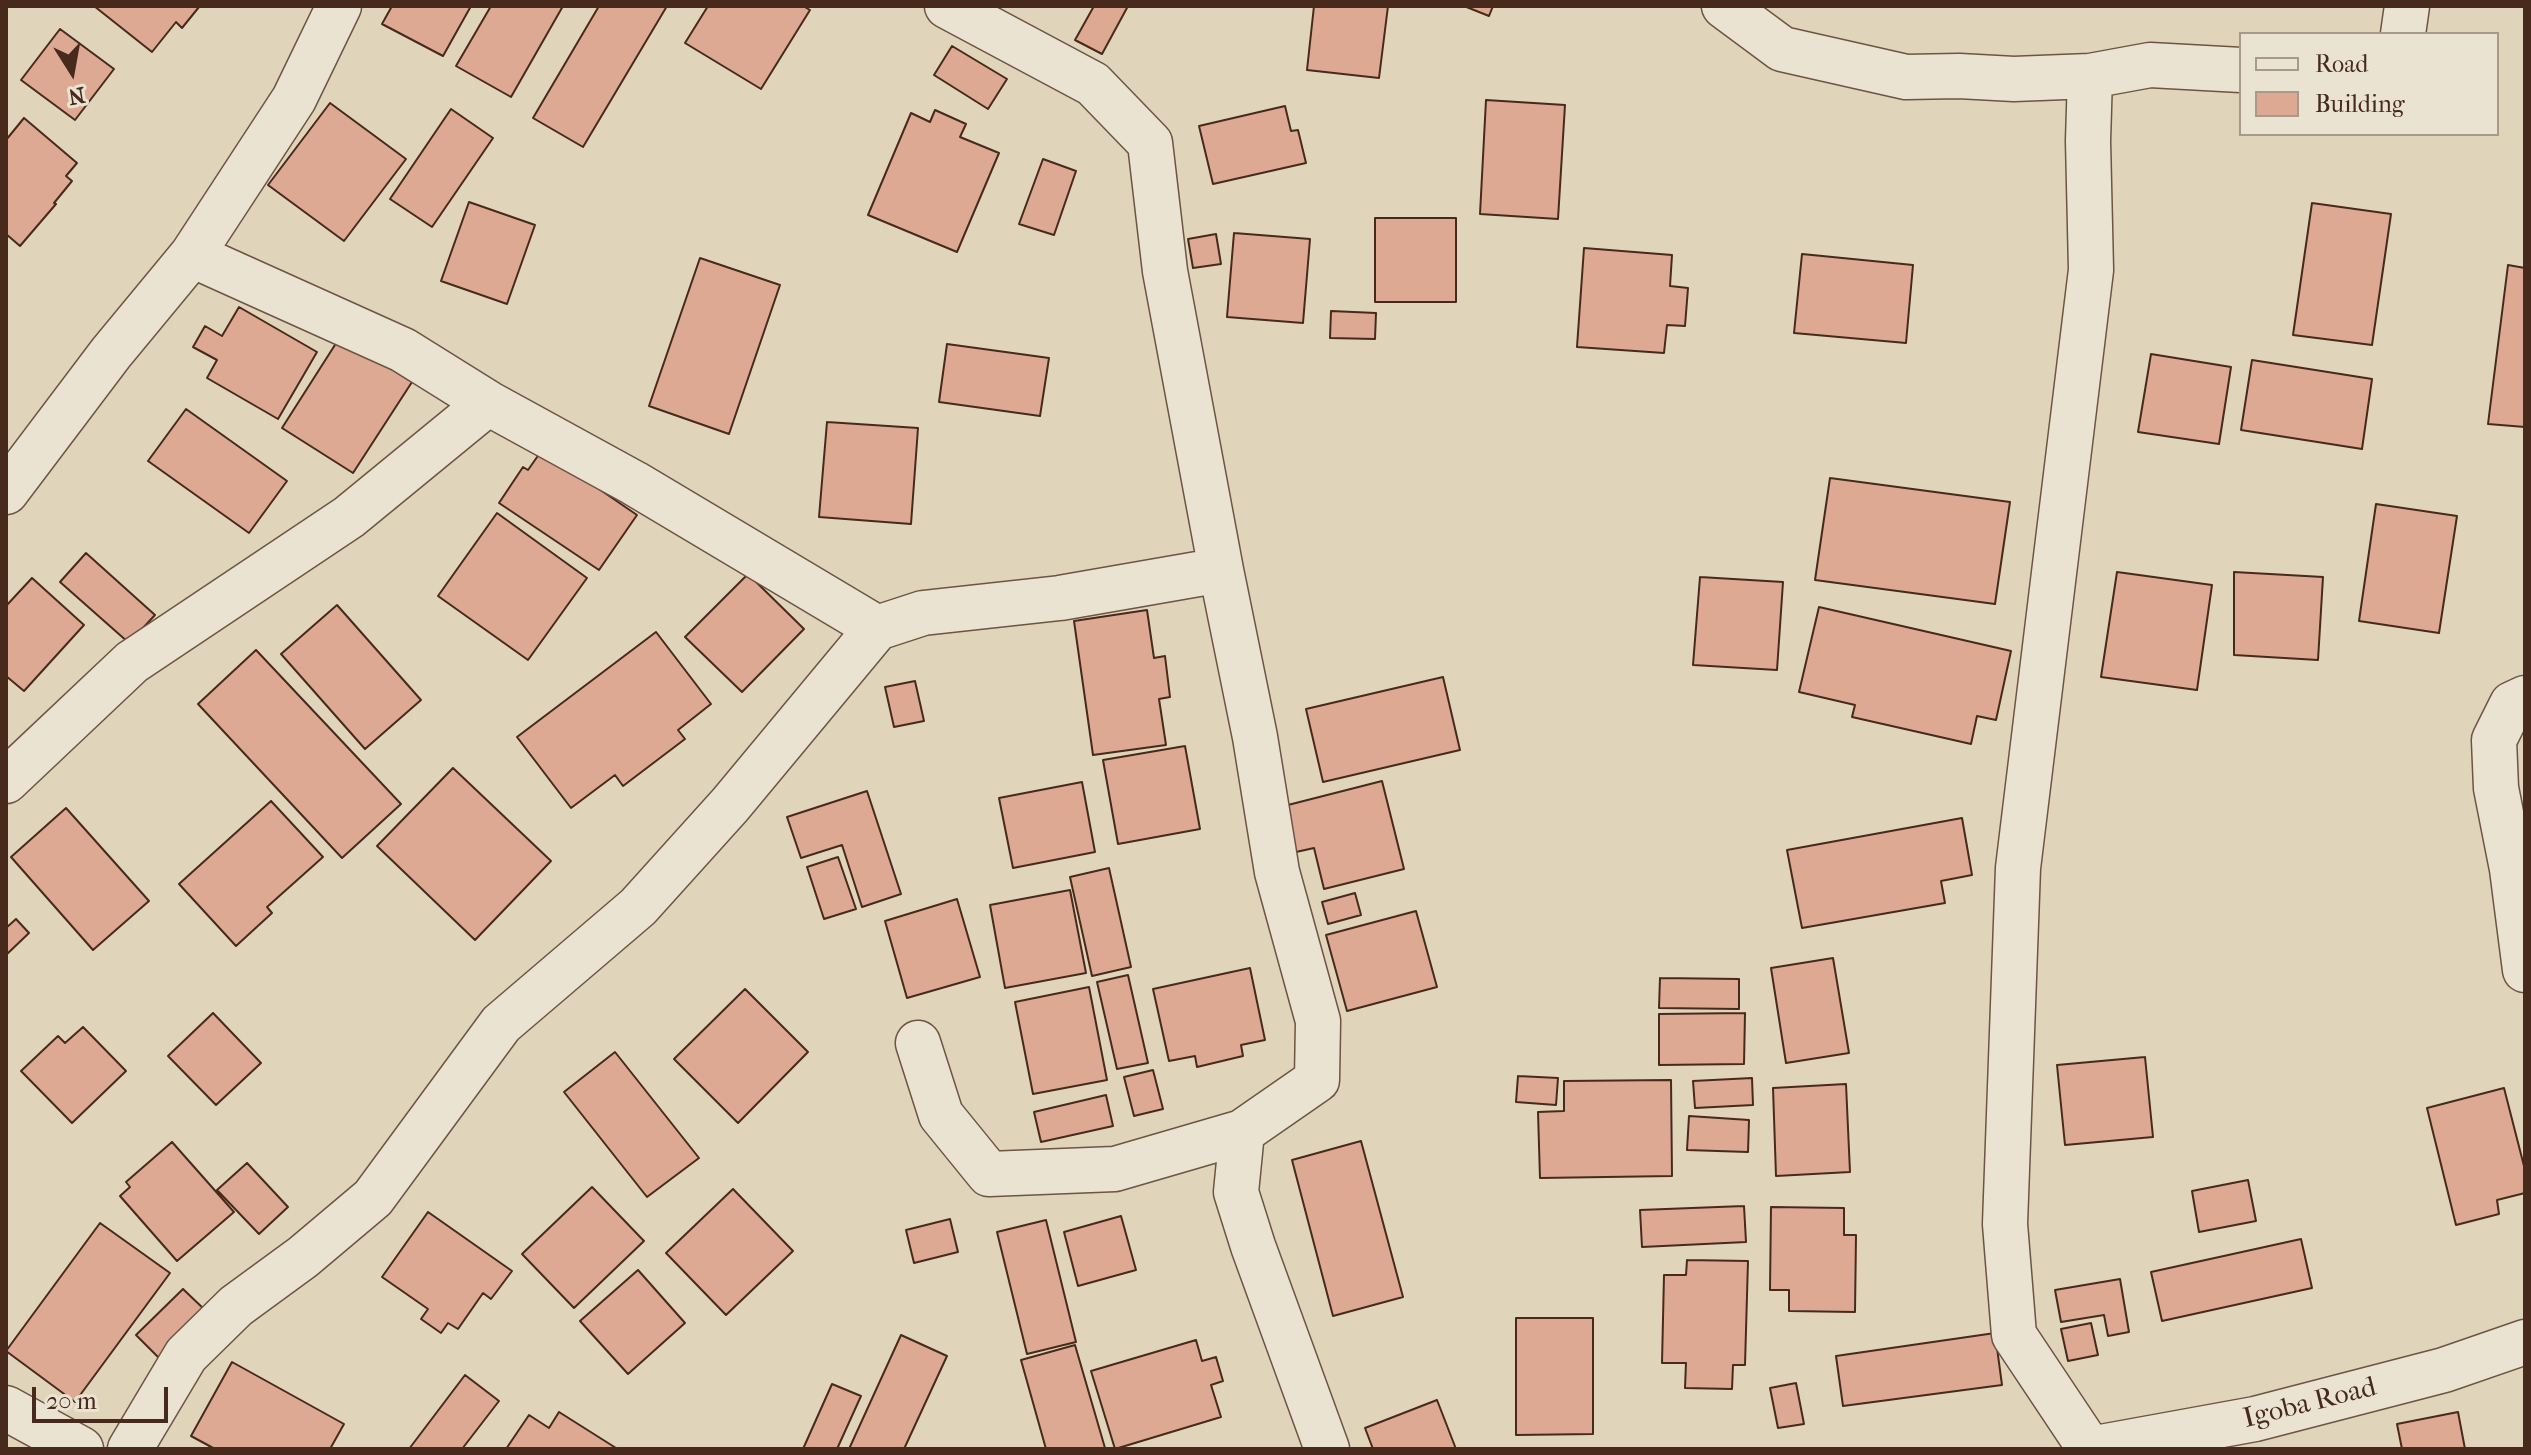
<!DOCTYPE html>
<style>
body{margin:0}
#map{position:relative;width:2531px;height:1455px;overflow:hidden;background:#e0d4ba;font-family:"IM FELL French Canon",serif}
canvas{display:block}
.frame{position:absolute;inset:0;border:8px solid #472a1c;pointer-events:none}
.legend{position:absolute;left:2239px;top:32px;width:260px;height:104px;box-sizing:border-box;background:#ebe3d2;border:2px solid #a99989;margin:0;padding:10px 14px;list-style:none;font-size:24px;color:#472a1c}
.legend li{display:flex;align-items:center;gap:16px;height:40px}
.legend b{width:40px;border:2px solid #a99989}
.north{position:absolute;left:32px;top:32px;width:80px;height:80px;-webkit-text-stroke:6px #ebe3d2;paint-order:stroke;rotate:169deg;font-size:22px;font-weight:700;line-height:32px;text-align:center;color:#472a1c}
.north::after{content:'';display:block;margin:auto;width:28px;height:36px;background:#472a1c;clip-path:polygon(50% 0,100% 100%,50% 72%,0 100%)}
.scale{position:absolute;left:32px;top:1387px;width:136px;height:36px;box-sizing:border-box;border:4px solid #472a1c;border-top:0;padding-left:10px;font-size:24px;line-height:28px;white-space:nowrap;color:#472a1c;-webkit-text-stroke:6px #ebe3d2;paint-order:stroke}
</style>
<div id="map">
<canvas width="2531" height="1455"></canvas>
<div class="frame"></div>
<ul class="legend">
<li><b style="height:10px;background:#ebe3d2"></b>Road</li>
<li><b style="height:22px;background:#dea993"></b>Building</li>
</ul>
<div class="north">N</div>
<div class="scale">20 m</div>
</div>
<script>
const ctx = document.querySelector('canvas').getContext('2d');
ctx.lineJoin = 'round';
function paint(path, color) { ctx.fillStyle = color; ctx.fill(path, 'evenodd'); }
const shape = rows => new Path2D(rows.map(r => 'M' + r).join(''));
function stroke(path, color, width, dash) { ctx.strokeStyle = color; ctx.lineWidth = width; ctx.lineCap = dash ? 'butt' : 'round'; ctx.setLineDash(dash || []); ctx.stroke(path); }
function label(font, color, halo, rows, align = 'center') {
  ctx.font = font + ' "IM FELL French Canon",serif'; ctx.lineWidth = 8; ctx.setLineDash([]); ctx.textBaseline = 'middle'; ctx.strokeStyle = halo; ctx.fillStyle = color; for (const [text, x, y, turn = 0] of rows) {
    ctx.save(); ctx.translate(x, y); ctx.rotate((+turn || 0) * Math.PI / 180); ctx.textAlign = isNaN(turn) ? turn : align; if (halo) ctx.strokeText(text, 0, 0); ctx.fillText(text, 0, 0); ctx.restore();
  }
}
const building = shape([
 [94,6,198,6,199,7,182,28,176,22,152,52,94,6],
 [392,6,471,6,443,56,382,24,392,6],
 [491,6,563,6,511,97,456,66,491,6],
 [599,6,667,6,583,147,533,118,599,6],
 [708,6,803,6,810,10,761,89,685,43,708,6],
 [1094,6,1128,6,1102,54,1075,40,1094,6],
 [1314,6,1388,6,1379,78,1307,70,1314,6],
 [1464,6,1493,6,1489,16,1464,6],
 [60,29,114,69,75,120,21,80,60,29],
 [952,46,1007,79,988,109,934,75,952,46],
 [1486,100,1565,105,1558,219,1480,214,1486,100],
 [330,103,406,159,344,241,268,185,330,103],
 [1285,106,1291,131,1298,130,1306,163,1213,184,1199,126,1285,106],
 [451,109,493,138,432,227,390,199,451,109],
 [935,110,966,124,960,137,999,153,957,252,868,215,911,113,930,122,935,110],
 [24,118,77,163,66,176,72,181,54,203,56,204,20,246,6,234,6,140,24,118],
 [1043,159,1076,171,1054,235,1019,224,1043,159],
 [469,202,535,225,507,304,441,281,469,202],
 [2312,203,2391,214,2372,345,2293,335,2312,203],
 [1375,218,1456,218,1456,302,1375,302,1375,218],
 [1234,233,1310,239,1303,323,1227,317,1234,233],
 [1216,234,1221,264,1193,268,1188,239,1216,234],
 [1584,248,1672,255,1670,286,1688,288,1685,326,1667,325,1664,353,1577,347,1584,248],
 [1802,254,1913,265,1906,343,1794,333,1802,254],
 [700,258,780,285,729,434,649,406,700,258],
 [2508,265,2525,268,2525,427,2488,424,2508,265],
 [239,307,317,352,278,419,207,378,217,360,193,347,205,326,222,336,239,307],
 [1331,311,1376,313,1375,339,1330,338,1331,311],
 [340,337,412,382,353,473,282,428,340,337],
 [947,344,1049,358,1040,416,939,402,947,344],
 [2151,354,2231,367,2219,444,2138,432,2151,354],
 [2252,360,2372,379,2362,449,2241,430,2252,360],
 [186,409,287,481,249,533,148,461,186,409],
 [827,422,918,428,911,524,819,517,827,422],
 [542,450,637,515,599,570,499,503,523,467,528,470,542,450],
 [1830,478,2010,502,1995,604,1815,580,1830,478],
 [2376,504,2457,516,2439,633,2359,621,2376,504],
 [497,513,587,578,528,660,438,596,497,513],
 [86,553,155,615,129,643,60,582,86,553],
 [2117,572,2212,585,2197,690,2101,677,2117,572],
 [2234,572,2323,577,2318,660,2234,655,2234,572],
 [748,574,804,629,742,692,685,637,748,574],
 [1700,577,1783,582,1777,670,1693,665,1700,577],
 [32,578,84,625,24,691,6,676,6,606,32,578],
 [337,605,421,700,365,749,281,654,337,605],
 [1819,607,2011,651,1996,720,1977,716,1971,744,1852,717,1855,705,1799,692,1819,607],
 [1147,610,1154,658,1165,656,1170,697,1159,699,1166,745,1093,755,1074,621,1147,610],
 [656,632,711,704,678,730,685,739,623,786,615,775,571,808,517,737,656,632],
 [256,650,401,804,342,858,198,704,256,650],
 [1443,677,1460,750,1323,782,1306,709,1443,677],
 [915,681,924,721,894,727,885,687,915,681],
 [1185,746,1200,829,1118,844,1103,760,1185,746],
 [453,768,551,861,475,940,377,846,453,768],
 [1382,781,1404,869,1324,889,1314,848,1296,852,1284,806,1382,781],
 [1082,782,1095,852,1013,868,999,798,1082,782],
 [867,791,901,894,862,907,842,845,801,858,787,817,867,791],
 [271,801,323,857,267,907,272,913,236,946,179,884,271,801],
 [66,808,149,901,93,950,11,857,66,808],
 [1962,818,1972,875,1941,881,1945,903,1802,928,1787,850,1962,818],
 [838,857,856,909,824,919,807,867,838,857],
 [1109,868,1131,967,1092,976,1070,877,1109,868],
 [1070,890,1086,973,1005,988,990,905,1070,890],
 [1355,893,1361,915,1328,924,1322,902,1355,893],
 [957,899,980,977,907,998,885,921,957,899],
 [1416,911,1437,987,1347,1011,1326,935,1416,911],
 [16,919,29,933,6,955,6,928,16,919],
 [1833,958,1849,1053,1786,1063,1771,968,1833,958],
 [1250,968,1265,1040,1241,1045,1243,1056,1197,1067,1195,1056,1169,1061,1153,989,1250,968],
 [1128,975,1148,1063,1117,1069,1097,982,1128,975],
 [1660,978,1739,979,1739,1009,1659,1008,1660,978],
 [1089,987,1107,1080,1033,1094,1015,1002,1089,987],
 [745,989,808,1052,738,1123,674,1059,745,989],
 [213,1013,261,1063,216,1105,168,1056,213,1013],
 [1745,1013,1744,1064,1659,1065,1659,1014,1745,1013],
 [83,1027,126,1071,72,1123,21,1071,58,1036,65,1043,83,1027],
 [615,1052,699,1158,647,1197,564,1092,615,1052],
 [2145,1057,2153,1137,2065,1145,2057,1065,2145,1057],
 [1153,1070,1163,1109,1134,1116,1124,1077,1153,1070],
 [1518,1076,1558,1078,1556,1105,1516,1102,1518,1076],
 [1752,1078,1753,1105,1695,1108,1693,1081,1752,1078],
 [1671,1080,1672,1176,1540,1178,1538,1112,1564,1111,1564,1081,1671,1080],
 [1846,1084,1850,1172,1776,1176,1773,1088,1846,1084],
 [2504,1088,2525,1170,2525,1193,2497,1200,2499,1214,2456,1225,2427,1108,2504,1088],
 [1106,1095,1113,1126,1041,1142,1034,1112,1106,1095],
 [1689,1116,1749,1120,1748,1152,1687,1150,1689,1116],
 [1361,1141,1403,1297,1333,1316,1292,1160,1361,1141],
 [172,1142,234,1212,177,1261,120,1196,130,1187,126,1182,172,1142],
 [247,1163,288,1207,259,1234,217,1190,247,1163],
 [2248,1180,2256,1221,2199,1232,2192,1191,2248,1180],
 [592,1187,644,1241,574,1308,522,1254,592,1187],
 [733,1189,793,1251,726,1315,666,1253,733,1189],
 [1744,1206,1746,1242,1642,1247,1640,1210,1744,1206],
 [1771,1207,1844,1208,1844,1235,1856,1235,1855,1312,1789,1311,1789,1290,1770,1290,1771,1207],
 [428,1212,512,1271,491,1299,483,1293,458,1329,448,1323,441,1333,421,1319,428,1309,382,1277,428,1212],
 [1121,1216,1136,1270,1078,1286,1064,1232,1121,1216],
 [950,1219,958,1252,914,1263,906,1230,950,1219],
 [1046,1220,1076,1342,1027,1354,997,1232,1046,1220],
 [100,1223,170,1273,75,1402,6,1351,100,1223],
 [2301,1239,2312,1288,2162,1321,2151,1272,2301,1239],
 [1687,1260,1748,1261,1745,1365,1733,1365,1732,1389,1685,1388,1686,1363,1662,1363,1664,1275,1686,1275,1687,1260],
 [638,1270,685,1323,628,1374,580,1321,638,1270],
 [2120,1279,2129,1332,2108,1336,2104,1315,2061,1322,2055,1290,2120,1279],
 [183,1289,207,1312,159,1358,136,1335,183,1289],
 [1516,1318,1593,1318,1593,1434,1516,1435,1516,1318],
 [2091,1323,2098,1355,2068,1361,2061,1329,2091,1323],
 [1995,1333,2002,1385,1843,1406,1836,1356,1995,1333],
 [901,1335,947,1356,904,1449,849,1449,901,1335],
 [1196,1340,1202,1361,1216,1357,1223,1381,1211,1385,1221,1417,1115,1449,1091,1371,1196,1340],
 [1075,1345,1105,1448,1046,1449,1021,1360,1075,1345],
 [232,1362,344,1424,330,1449,215,1449,191,1436,232,1362],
 [465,1375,499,1401,462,1449,409,1449,465,1375],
 [1796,1383,1804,1424,1778,1428,1770,1388,1796,1383],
 [832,1384,861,1396,837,1449,803,1449,832,1384],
 [1437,1400,1456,1449,1373,1449,1365,1428,1437,1400],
 [559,1412,616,1448,615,1449,506,1449,529,1415,549,1428,559,1412],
 [2458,1412,2465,1449,2402,1449,2397,1424,2458,1412]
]);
const minor = shape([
 [947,6,1093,84,1150,143,1165,271,1221,570,1255,737,1277,872,1318,1021,1317,1080,1242,1132,1236,1192,1253,1246,1327,1449],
 [1724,6,1782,49,1906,77,1959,76,2014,79,2090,76],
 [2403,34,2407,6],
 [192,255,403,350,488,403,634,483,877,628],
 [6,492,111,353,192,255,294,99,339,6],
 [2525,698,2512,704,2494,740,2496,788,2512,869,2525,970],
 [6,781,132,662,349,517,488,403],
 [918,1043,941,1115,989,1174,1115,1169,1242,1132],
 [6,1408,81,1449],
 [130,1449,186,1355,236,1306,303,1257,373,1198,501,1024,638,907,730,805,877,628,923,613,1060,598,1221,570],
 [2090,1449,2014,1335,2005,1224,2018,868,2091,270,2088,141,2090,76,2150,65,2241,70],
 [2090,1449,2255,1419,2444,1370,2525,1342]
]);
const streetNames = [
 ["Igoba Road",2310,1404,-14]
];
paint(building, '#dea993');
stroke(building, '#472a1c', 2);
stroke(minor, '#6d5444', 47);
stroke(minor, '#ebe3d2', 44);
label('28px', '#472a1c', '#ebe3d2', streetNames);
</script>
